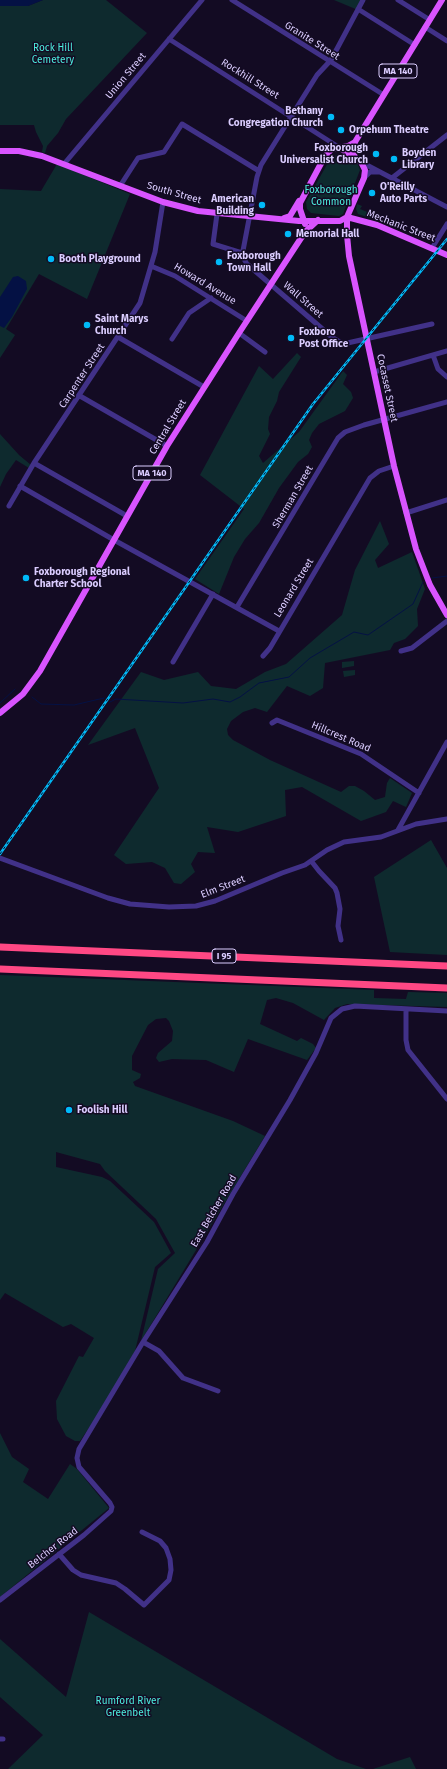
<!DOCTYPE html>
<style>
body{margin:0}
canvas{display:block;background:#130b23}
</style>
<canvas width="447" height="1769"></canvas>
<script>
const ctx = document.querySelector('canvas').getContext('2d');
ctx.lineJoin = 'round';
function paint(path, color) { ctx.fillStyle = color; ctx.fill(path, 'evenodd'); }
const shape = rows => new Path2D(rows.map(r => 'M' + r).join(''));
function stroke(path, color, width, dash) { ctx.strokeStyle = color; ctx.lineWidth = width; ctx.lineCap = dash ? 'butt' : 'round'; ctx.setLineDash(dash || []); ctx.stroke(path); }
function label(font, color, halo, rows, align = 'center') {
  ctx.font = font + ' "Fira Sans",sans-serif'; ctx.lineWidth = 3; ctx.setLineDash([]); ctx.textBaseline = 'middle'; ctx.strokeStyle = halo; ctx.fillStyle = color; for (const [text, x, y, turn = 0] of rows) {
    ctx.save(); ctx.translate(x, y); ctx.rotate((+turn || 0) * Math.PI / 180); ctx.textAlign = isNaN(turn) ? turn : align; if (halo) ctx.strokeText(text, 0, 0); ctx.fillText(text, 0, 0); ctx.restore();
  }
}
const green = shape([
 [43,0,106,0,147,33,66,119,58,133,47,146,45,153,42,152,43,146,36,132,34,125,0,125,0,6,28,6],
 [334,0,363,0,358,10],
 [338,154,343,154,357,163,360,170,343,214,339,216,311,213,307,209,306,202,330,159],
 [57,164,130,194,87,299,39,274,6,329,15,335,0,358,0,189,41,191],
 [357,204,362,206,360,209,377,216,376,220,358,214,356,209],
 [297,353,301,357,279,392,277,401,269,417,268,429,270,434,259,456,263,463,299,432,343,371,347,375,343,384,351,392,353,398,345,411,319,424,312,433,309,440,312,447,308,454,298,462,279,488,259,523,245,539,234,557,219,594,195,579,244,509,200,475,259,366,273,379],
 [0,434,19,455,31,465,29,468,16,460,6,474,0,487],
 [380,521,389,544,375,560,378,568,412,552,425,589,417,609,418,626,405,639,394,643,390,650,325,663,323,688,310,696,287,686,267,712,255,708,243,712,231,721,227,729,228,735,233,740,270,760,341,792,349,786,355,786,364,791,375,800,385,797,387,783,390,778,412,793,406,807,393,801,386,812,361,821,302,787,285,790,286,816,238,832,207,827,215,853,198,852,191,864,195,872,181,884,174,883,165,868,152,862,126,864,114,855,159,788,135,728,88,745,141,672,164,680,198,672,211,686,236,689,265,672,286,664,342,615,355,570],
 [354,661,354,666,342,668,342,662],
 [355,670,355,675,344,677,343,671],
 [431,840,447,868,447,955,390,952,374,877],
 [0,975,374,990,374,998,406,999,408,992,447,993,447,1007,347,1004,335,1008,324,1020,293,1003,276,998,267,1000,260,1024,297,1041,301,1038,313,1044,316,1048,307,1060,248,1039,234,1072,206,1060,172,1059,159,1062,156,1058,158,1053,172,1041,173,1031,169,1021,166,1018,156,1019,148,1025,132,1056,132,1070,141,1074,140,1078,133,1082,135,1086,233,1121,265,1136,141,1341,158,1269,175,1253,156,1219,105,1171,100,1164,56,1152,56,1167,102,1177,110,1181,154,1222,171,1253,155,1267,135,1351,103,1407,80,1441,75,1441,66,1436,57,1419,56,1401,79,1356,83,1357,94,1338,71,1324,63,1327,5,1293,0,1300],
 [0,1433,12,1457,29,1469,23,1482,48,1499,70,1464,77,1469,109,1508,0,1597],
 [89,1612,337,1759,366,1769,8,1769,43,1735,0,1697,0,1639,66,1697],
 [410,1757,416,1769,373,1769]
]);
const water = shape([
 [0,0,43,0,28,6,0,6],
 [18,276,26,281,27,289,12,317,4,328,0,326,0,297,13,277]
]);
const stream = shape([
 [432,578,447,576],
 [32,697,41,704,74,705,104,698],
 [110,702,116,699,183,703,213,699,230,702,240,697,259,683,289,677,310,658,354,632,368,635,413,604,423,582],
 [0,703,15,689]
]);
const minor = shape([
 [232,0,384,95],
 [363,0,331,60,317,75,261,165,257,177,242,256,247,264,333,338,343,344,432,324],
 [398,0,430,20],
 [358,9,415,45],
 [425,27,447,41],
 [169,39,340,148],
 [361,162,447,207],
 [64,164,202,0],
 [364,178,370,172,378,172],
 [392,178,447,135],
 [120,186,138,158,164,152,182,124,259,171],
 [217,214,213,244,242,253],
 [432,248,447,224],
 [151,266,175,276,247,321],
 [239,333,265,352],
 [118,337,204,387],
 [172,339,189,313,211,298],
 [433,355,438,369,447,377],
 [374,372,447,351],
 [80,396,167,446],
 [34,463,127,516],
 [20,486,114,540,279,631],
 [9,506,34,463,140,303,155,252,163,202],
 [406,513,447,500],
 [237,607,338,438,345,432,364,425,447,402],
 [401,651,412,648,447,621],
 [263,656,270,648,370,478,379,471,394,466],
 [173,662,213,594],
 [272,723,277,720,361,754,419,793],
 [398,830,447,742],
 [0,858,108,898,130,904,169,907,196,906,215,901,282,873,305,865,327,850,344,842,381,837,416,824,447,819],
 [312,862,319,871,335,888,337,893,340,909,338,926,341,940],
 [406,1009,406,1040,408,1050,447,1099],
 [143,1342,159,1351,183,1378,218,1391],
 [59,1554,73,1570,81,1575,116,1583,125,1589,144,1605,169,1580,171,1570,170,1559,166,1548,160,1541,142,1532],
 [0,1600,84,1535,111,1511,112,1507,110,1503,79,1467,77,1458,79,1449,143,1342,207,1242,233,1194,290,1100,316,1053,331,1018,342,1009,355,1006,447,1011],
 [0,1739,3,1739]
]);
const major = shape([
 [340,148,361,162,365,170,364,178,347,217,347,235,349,256,394,466,416,549,430,585,447,615],
 [0,151,19,151,42,156,163,202,198,211,299,221,340,221,347,217],
 [355,157,352,149,355,142,442,0],
 [347,217,377,225,447,255],
 [284,218,290,216,299,201],
 [305,224,300,209,300,203,325,156,332,149,348,146,355,142],
 [0,713,23,694,40,671,167,446,239,333,305,232,318,220]
]);
const highway = shape([
 [0,947,447,966],
 [0,969,447,988]
]);
const rail = shape([
 [0,854,313,404,447,239]
]);
const markers = [
 [331,117,4,"#00baf8"],
 [341,130,4,"#00baf8"],
 [376,154,4,"#00baf8"],
 [394,159,4,"#00baf8"],
 [372,193,4,"#00baf8"],
 [262,205,4,"#00baf8"],
 [288,234,4,"#00baf8"],
 [51,259,4,"#00baf8"],
 [219,262,4,"#00baf8"],
 [87,325,4,"#00baf8"],
 [291,338,4,"#00baf8"],
 [26,578,4,"#00baf8"],
 [69,1110,4,"#00baf8"]
];
const shields = [
 [398,71,38],
 [152,473,38],
 [224,956,24]
];
const shieldNames = [
 ["MA 140",398,71],
 ["MA 140",152,473],
 ["I 95",224,956]
];
const streetNames = [
 ["Granite Street",312,41,32],
 ["Union Street",126,76,-50],
 ["Rockhill Street",250,79,32],
 ["South Street",174,193,16],
 ["Mechanic Street",401,226,21],
 ["Howard Avenue",205,284,31],
 ["Wall Street",303,300,41],
 ["Carpenter Street",82,376,-57],
 ["Cocasset Street",387,388,78],
 ["Central Street",168,427,-59],
 ["Sherman Street",293,497,-60],
 ["Leonard Street",294,588,-59],
 ["Hillcrest Road",341,737,23],
 ["Elm Street",223,887,-21],
 ["East Belcher Road",214,1211,-60],
 ["Belcher Road",53,1548,-38]
];
const parkNames = [
 ["Rock Hill",53,48],
 ["Cemetery",53,60],
 ["Foxborough",331,190],
 ["Common",331,202],
 ["Rumford River",128,1701],
 ["Greenbelt",128,1713]
];
const poiNames = [
 ["Bethany",323,111,"right"],
 ["Congregation Church",323,123,"right"],
 ["Orpehum Theatre",349,130],
 ["Foxborough",368,148,"right"],
 ["Universalist Church",368,160,"right"],
 ["Boyden",402,153],
 ["Library",402,165],
 ["O'Reilly",380,187],
 ["Auto Parts",380,199],
 ["American",254,199,"right"],
 ["Building",254,211,"right"],
 ["Memorial Hall",296,234],
 ["Foxborough",227,256],
 ["Town Hall",227,268],
 ["Booth Playground",59,259],
 ["Saint Marys",95,319],
 ["Church",95,331],
 ["Foxboro",299,332],
 ["Post Office",299,344],
 ["Foxborough Regional",34,572],
 ["Charter School",34,584],
 ["Foolish Hill",77,1110]
];
paint(green, '#0e2a2e');
paint(water, '#041144');
stroke(stream, '#041144', 1);
stroke(minor, '#413188', 5);
stroke(major, '#d954ff', 6);
stroke(highway, '#ff4884', 7);
stroke(rail, '#00baf8', 2.5);
stroke(rail, '#130b23', 1, [3]);
for (const [x, y, r, color] of markers) { const dot = new Path2D(); dot.arc(x, y, r, 0, 2 * Math.PI); ctx.fillStyle = color; ctx.fill(dot); stroke(dot, '#130b23', 1.5); }
for (const [x, y, w] of shields) { const box = new Path2D(); box.roundRect(x - w / 2, y - 7, w, 14, 3); ctx.fillStyle = '#130b23'; ctx.fill(box); stroke(box, '#dbcdff', 1); }
label('bold 9px', '#dbcdff', null, shieldNames);
label('10px', '#dbcdff', '#130b23', streetNames);
label('10px', '#4cecdd', '#130b23', parkNames);
label('bold 10px', '#dbcdff', '#130b23', poiNames, 'left');
</script>
